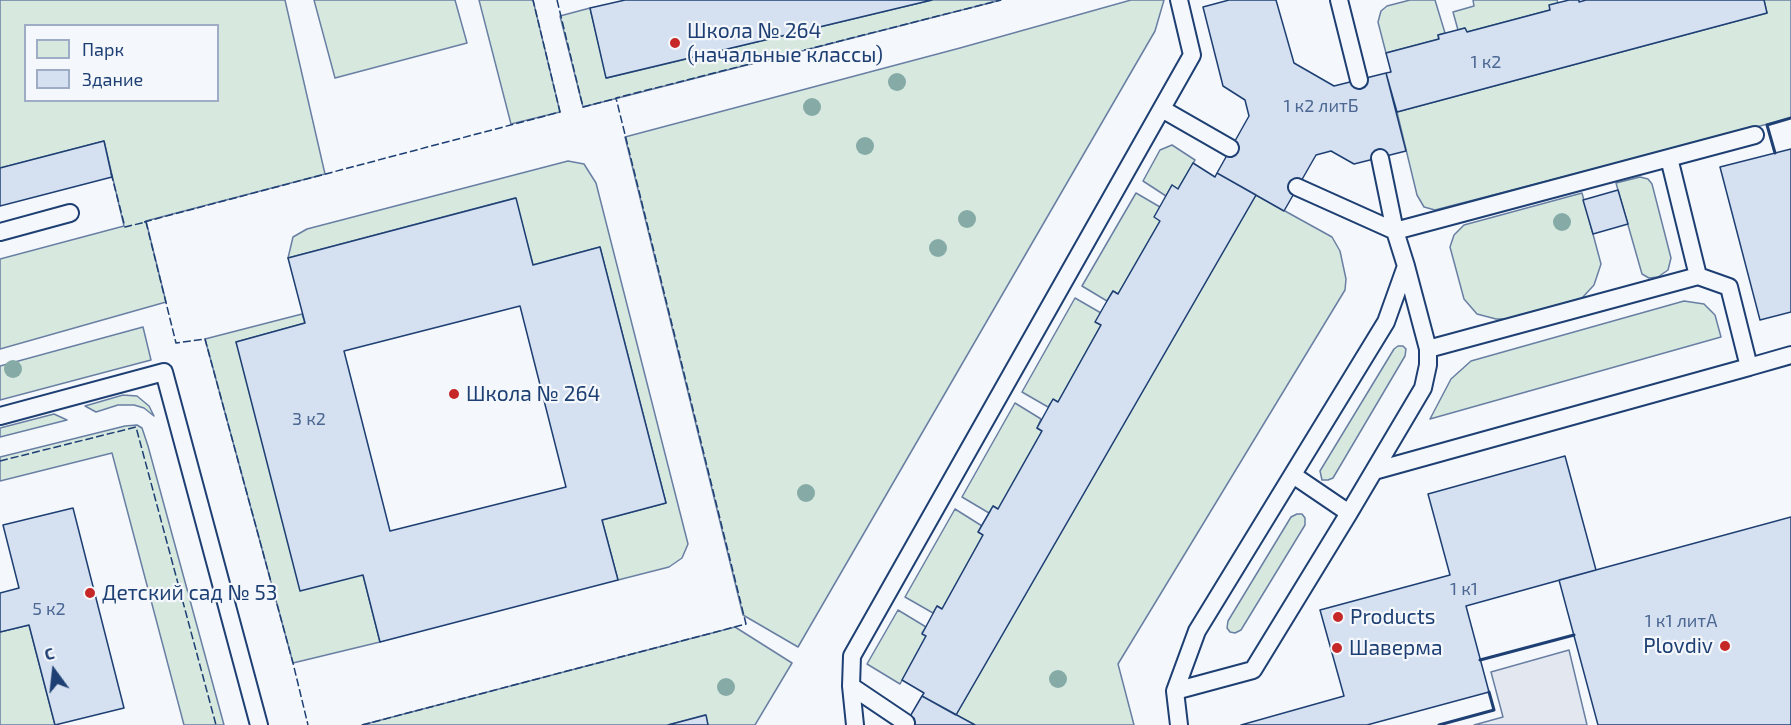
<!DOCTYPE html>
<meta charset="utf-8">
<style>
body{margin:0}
#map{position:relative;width:1791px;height:725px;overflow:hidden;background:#f4f7fb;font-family:"Exo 2",sans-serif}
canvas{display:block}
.legend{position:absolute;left:24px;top:24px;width:195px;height:78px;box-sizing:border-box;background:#f4f7fb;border:2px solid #9eadc5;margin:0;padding:8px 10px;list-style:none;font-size:18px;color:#1d3f73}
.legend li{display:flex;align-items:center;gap:12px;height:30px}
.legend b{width:30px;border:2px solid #9eadc5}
.north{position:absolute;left:24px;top:641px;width:60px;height:60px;-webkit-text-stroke:4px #f4f7fb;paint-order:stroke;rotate:345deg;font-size:16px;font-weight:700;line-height:24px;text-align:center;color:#1d3f73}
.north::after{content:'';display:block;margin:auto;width:21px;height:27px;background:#1d3f73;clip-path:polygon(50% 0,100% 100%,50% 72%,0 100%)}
</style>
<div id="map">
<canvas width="1791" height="725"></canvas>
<ul class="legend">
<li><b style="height:16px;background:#d7e8df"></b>Парк</li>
<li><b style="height:16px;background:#d5e0f0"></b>Здание</li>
</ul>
<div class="north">С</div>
</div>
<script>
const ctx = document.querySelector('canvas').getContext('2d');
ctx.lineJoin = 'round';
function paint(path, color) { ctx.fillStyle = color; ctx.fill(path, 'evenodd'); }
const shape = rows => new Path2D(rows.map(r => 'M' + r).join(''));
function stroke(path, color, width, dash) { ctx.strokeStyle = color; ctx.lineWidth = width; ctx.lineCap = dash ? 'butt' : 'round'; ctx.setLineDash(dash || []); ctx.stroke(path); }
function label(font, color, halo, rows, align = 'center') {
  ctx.font = font + ' "Exo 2",sans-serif'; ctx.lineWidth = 4.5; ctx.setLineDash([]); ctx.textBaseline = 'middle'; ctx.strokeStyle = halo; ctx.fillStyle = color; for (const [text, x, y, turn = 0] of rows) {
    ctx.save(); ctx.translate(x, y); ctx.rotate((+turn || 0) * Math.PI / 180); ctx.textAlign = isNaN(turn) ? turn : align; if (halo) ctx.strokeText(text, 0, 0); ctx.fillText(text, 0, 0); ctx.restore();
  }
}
const green = shape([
 [0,0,285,0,325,174,146,221,166,302,0,349,0,259,124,226,104,141,0,168,0,0],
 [26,26,218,26,218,100,26,100,26,26],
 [314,0,455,0,467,43,335,78,314,0],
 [479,0,533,0,560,112,511,124,479,0],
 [932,0,1001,0,583,107,560,16,590,8,607,78,932,0],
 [1131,0,1164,0,1155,31,798,647,743,615,625,137,960,48,1131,0],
 [1410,0,1435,0,1445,33,1438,35,1439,39,1386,53,1378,22,1381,11,1387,6,1410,0],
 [1473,0,1557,0,1558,3,1550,10,1467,32,1465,28,1458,30,1453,12,1474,6,1473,0],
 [1764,0,1791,0,1791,118,1435,210,1424,207,1417,195,1397,112,1767,13,1764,0],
 [1172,145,1195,160,1178,189,1172,185,1166,196,1143,181,1160,150,1172,145],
 [568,161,584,164,596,183,688,544,682,558,669,567,618,580,602,520,666,503,600,247,533,265,515,198,288,258,293,237,307,229,568,161],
 [1640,177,1648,179,1652,184,1671,258,1668,270,1658,277,1649,278,1642,274,1616,183,1640,177],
 [1136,193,1160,207,1160,221,1118,294,1113,291,1107,301,1082,286,1136,193],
 [1582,193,1601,264,1594,285,1582,298,1509,319,1496,319,1477,314,1464,299,1450,247,1454,235,1464,225,1582,193],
 [1256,195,1332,237,1340,251,1346,279,1345,290,1118,664,1134,725,975,725,956,715,1256,195],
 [1075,298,1101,313,1096,322,1101,325,1058,402,1053,400,1048,407,1022,392,1075,298],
 [1684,301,1704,304,1715,315,1721,337,1430,419,1451,379,1471,361,1684,301],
 [302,314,305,323,236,342,363,575,380,642,293,663,205,339,302,314],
 [143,327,151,360,0,400,0,366,143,327],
 [1398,346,1403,346,1406,349,1405,356,1333,478,1328,480,1322,480,1320,471,1394,349,1398,346],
 [123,395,137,396,149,406,154,416,144,408,134,405,118,405,96,412,85,406,123,395],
 [1015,403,1041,419,1037,428,1042,431,998,509,993,506,989,513,962,497,1015,403],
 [54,414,67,420,0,437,0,428,54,414],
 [137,425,142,428,148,446,224,725,184,725,112,453,0,481,0,457,125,426,137,425],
 [955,509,982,526,983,535,942,609,937,606,933,613,905,597,955,509],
 [1297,514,1302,514,1305,518,1305,525,1241,630,1235,633,1230,632,1227,628,1228,621,1291,517,1297,514],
 [898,610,926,627,922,633,926,636,900,684,867,664,898,610],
 [29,625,55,725,0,725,0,632,29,625],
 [735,627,792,663,755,725,708,725,705,715,668,725,362,725,735,627]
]);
const parking = shape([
 [1569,650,1587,725,1474,725,1503,717,1491,672,1569,650]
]);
const building = shape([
 [625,0,932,0,606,78,590,8,625,0],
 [1229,0,1276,0,1294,63,1334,86,1386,73,1406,151,1354,164,1331,151,1316,155,1284,211,1217,173,1249,116,1245,100,1223,86,1203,7,1229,0],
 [1569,0,1579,0,1579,2,1586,0,1764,0,1767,13,1397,112,1386,73,1391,72,1386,53,1439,39,1438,35,1465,28,1467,32,1550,10,1549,5,1569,0],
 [104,141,112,177,0,206,0,168,104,141],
 [1791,149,1791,312,1760,320,1720,167,1791,149],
 [1193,163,1215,177,1217,173,1256,195,956,715,922,696,924,693,902,680,926,636,922,634,937,606,942,609,983,535,978,532,989,513,993,506,998,509,1042,431,1037,428,1053,399,1058,402,1101,325,1095,322,1107,301,1113,291,1118,294,1160,221,1154,217,1172,185,1178,189,1193,163],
 [1618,190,1628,224,1593,234,1583,200,1618,190],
 [516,198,533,265,600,247,666,503,602,520,618,580,380,642,363,575,300,591,236,342,305,323,288,258,516,198],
 [520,306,566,487,390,531,344,351,520,306],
 [1565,456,1596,570,1466,606,1489,692,1367,725,1241,725,1344,696,1320,610,1450,575,1428,494,1565,456],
 [73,508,124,708,55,725,29,625,0,632,0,593,19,588,3,525,73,508],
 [1791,517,1791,725,1598,725,1559,580,1791,517],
 [922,696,975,725,905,725,922,696],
 [706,715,708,725,668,725,706,715]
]);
const service = shape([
 [1339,0,1359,80],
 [1162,109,1230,148],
 [1669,158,1698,276],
 [1297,187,1395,231,1755,135],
 [0,232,70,213],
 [1428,349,1698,276,1729,287,1749,367,1791,355],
 [0,416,164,372,259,725],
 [1374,471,1749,367],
 [1293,475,1349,513],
 [851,686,906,723],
 [1175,691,1253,670,1349,513,1423,388,1428,365,1428,349,1406,266],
 [855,725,851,686,852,656,1192,55,1179,0],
 [1179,725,1175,691,1197,631,1386,322,1406,266,1395,231,1380,158]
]);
const fence = shape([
 [557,0,583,107,618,98],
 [111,173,125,227,146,222,176,343,205,339,293,663,308,725],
 [144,222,560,112,533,0],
 [0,461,136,427,216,725],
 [362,725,746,624,616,98,1001,0]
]);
const wall = shape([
 [1775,153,1767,125,1791,118],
 [1480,660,1574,635],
 [1439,725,1494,710,1489,692]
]);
const trees = [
 [897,82],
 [812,107],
 [865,146],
 [967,219],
 [1562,222],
 [938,248],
 [13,369],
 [806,493],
 [1058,679],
 [726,687]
];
const markers = [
 [675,43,6,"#c62828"],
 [454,394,6,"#c62828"],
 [90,593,6,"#c62828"],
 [1338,617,6,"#c62828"],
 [1725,646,6,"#c62828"],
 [1337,648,6,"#c62828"]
];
const numberNames = [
 ["1 к2",1486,62],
 ["1 к2 литБ",1321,106],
 ["3 к2",309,419],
 ["1 к1",1464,589],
 ["5 к2",49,609],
 ["1 к1 литА",1681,621]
];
const poiNames = [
 ["Школа № 264",687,31],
 ["(начальные классы)",687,55],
 ["Школа № 264",466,394],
 ["Детский сад № 53",102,593],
 ["Products",1350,617],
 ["Plovdiv",1713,646,"right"],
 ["Шаверма",1349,648]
];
paint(green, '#d7e8df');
stroke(green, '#687fa3', 1.5);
paint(parking, '#e3e8f0');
stroke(parking, '#687fa3', 1.5);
paint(building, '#d5e0f0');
stroke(building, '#1d3f73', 1.5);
stroke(service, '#1d3f73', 20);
stroke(service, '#f4f7fb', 16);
stroke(fence, '#1d3f73', 1.5, [8, 3]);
stroke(wall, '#1d3f73', 3);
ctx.fillStyle = '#86aba6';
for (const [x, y] of trees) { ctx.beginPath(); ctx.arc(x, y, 9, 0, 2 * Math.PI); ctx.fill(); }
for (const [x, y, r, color] of markers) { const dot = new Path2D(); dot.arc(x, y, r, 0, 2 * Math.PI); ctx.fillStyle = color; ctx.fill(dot); stroke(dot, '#f4f7fb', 2); }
label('18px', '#4b6792', null, numberNames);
label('21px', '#1d3f73', '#f4f7fb', poiNames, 'left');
</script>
